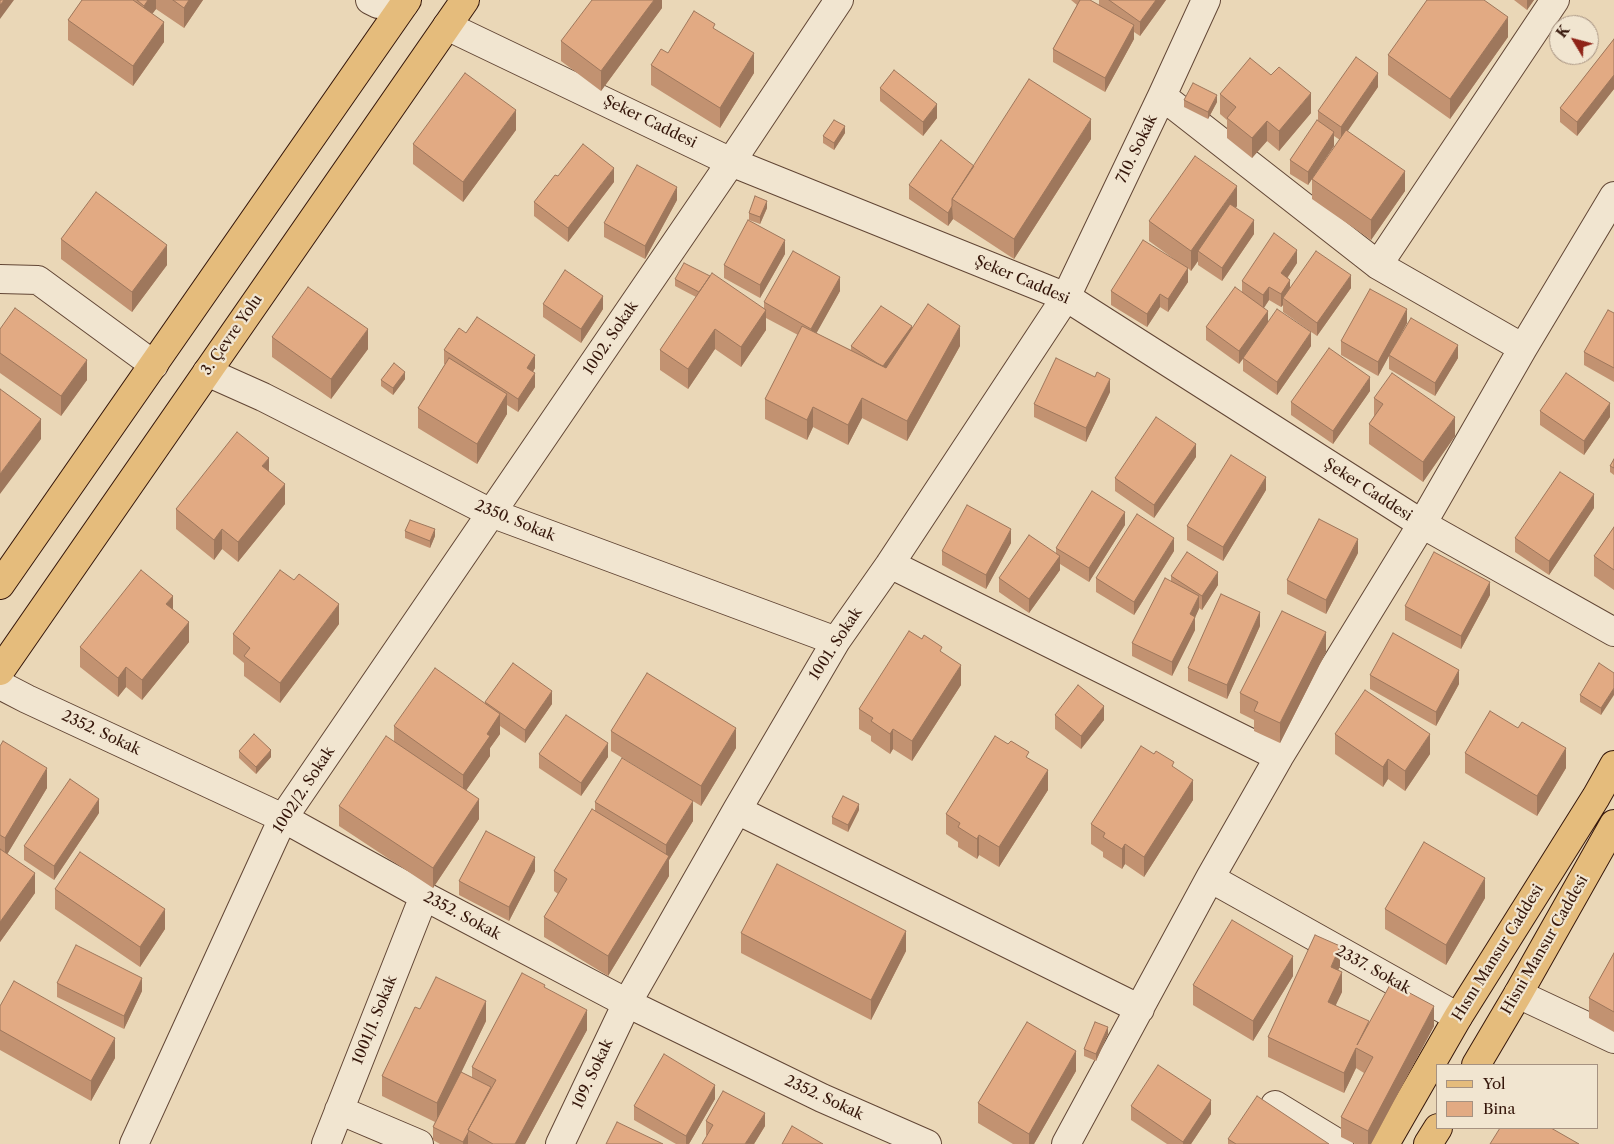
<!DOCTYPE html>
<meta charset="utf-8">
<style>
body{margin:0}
#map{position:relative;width:1614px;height:1144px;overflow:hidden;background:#ead7b7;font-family:"Libre Caslon Text",serif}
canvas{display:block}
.legend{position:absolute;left:1436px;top:1064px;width:162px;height:65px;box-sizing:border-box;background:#f1e5d0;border:1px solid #a69281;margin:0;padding:6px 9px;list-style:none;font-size:15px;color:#35160a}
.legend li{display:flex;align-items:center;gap:10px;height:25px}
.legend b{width:25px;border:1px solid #a69281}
.north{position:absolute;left:1549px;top:15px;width:50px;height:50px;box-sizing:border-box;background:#f1e5d0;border:1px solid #a69281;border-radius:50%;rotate:307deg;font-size:14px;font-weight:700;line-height:20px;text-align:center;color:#35160a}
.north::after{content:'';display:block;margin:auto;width:18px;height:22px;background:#8f2418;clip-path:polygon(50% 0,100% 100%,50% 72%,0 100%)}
</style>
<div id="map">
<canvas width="1614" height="1144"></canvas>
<ul class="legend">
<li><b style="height:6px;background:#e5bc7c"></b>Yol</li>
<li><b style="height:14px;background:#e2aa83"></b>Bina</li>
</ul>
<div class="north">K</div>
</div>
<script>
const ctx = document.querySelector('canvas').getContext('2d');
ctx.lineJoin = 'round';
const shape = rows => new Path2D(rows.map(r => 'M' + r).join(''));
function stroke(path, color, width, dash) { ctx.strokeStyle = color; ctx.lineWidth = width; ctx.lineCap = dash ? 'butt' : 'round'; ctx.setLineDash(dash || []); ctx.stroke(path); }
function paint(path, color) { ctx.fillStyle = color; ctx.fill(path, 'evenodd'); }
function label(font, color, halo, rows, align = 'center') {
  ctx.font = font + ' "Libre Caslon Text",serif'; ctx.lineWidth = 4.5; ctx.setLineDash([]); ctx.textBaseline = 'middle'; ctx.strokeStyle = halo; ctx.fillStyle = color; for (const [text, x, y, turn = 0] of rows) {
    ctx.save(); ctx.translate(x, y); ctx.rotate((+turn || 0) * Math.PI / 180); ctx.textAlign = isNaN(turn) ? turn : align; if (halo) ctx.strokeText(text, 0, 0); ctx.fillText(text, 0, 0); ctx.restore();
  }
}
const minor = shape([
 [370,0,378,4,404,4],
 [447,26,731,162,1066,297,1422,524,1614,632],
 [1162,96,1378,265,1523,348],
 [1378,265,1555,0],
 [0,279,38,280,154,365],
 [207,372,263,397,491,513,836,641],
 [890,564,1279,757],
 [0,685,27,699,283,818,424,896,627,1003,822,1098,927,1144],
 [737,810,1140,1009],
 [1210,878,1458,1017],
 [1518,994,1614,1039],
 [1275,1105,1339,1144],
 [339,1110,419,1144],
 [134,1144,283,818,731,162,839,0],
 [326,1144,424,896],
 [560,1144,627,1003,737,810,836,641,890,564,1066,297,1162,96,1206,0],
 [1066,1144,1210,878,1279,757,1422,524,1523,348,1614,196]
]);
const major = shape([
 [0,585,407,0],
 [0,671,465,0],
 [1476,1065,1518,994,1614,824],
 [1385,1144,1458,1017,1596,797,1614,765],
 [1428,1144,1438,1128]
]);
const wall = shape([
 [82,0,203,0,184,28,156,9,152,14,164,42,133,86,68,40,68,20],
 [662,0,662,8,601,91,561,61,561,41],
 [1071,0,1090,0,1099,5,1099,0,1166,0,1140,36,1134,32,1134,39,1105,92,1053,62,1053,49,1077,5],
 [1514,0,1534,0,1527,10],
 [1508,37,1450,119,1388,75,1388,55],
 [1614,39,1614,89,1577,136,1560,122,1560,108],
 [668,53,754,73,720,128,651,85,651,65],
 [1378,87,1347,131,1405,191,1371,240,1312,199,1312,179,1340,140,1334,136,1334,146,1308,185,1290,174,1290,160,1318,121,1318,111],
 [880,88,937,118,923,136,880,101],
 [1220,94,1311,113,1279,151,1267,141,1252,158,1227,138,1227,120,1220,114],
 [1184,100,1217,102,1208,119,1184,107],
 [516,130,463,202,413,164,413,144],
 [845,133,834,150,823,143,823,136],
 [1091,139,1014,259,953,219,948,226,909,199,909,185,974,166],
 [614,182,568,242,534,216,534,202],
 [677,200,645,259,604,237,604,223],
 [1237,206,1236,208,1254,234,1222,281,1198,265,1198,261,1191,271,1188,268,1188,282,1168,312,1160,307,1147,327,1111,305,1111,291,1182,265,1149,241,1149,221],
 [767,208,760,224,749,220,749,213],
 [61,239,167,265,132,312,61,259],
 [785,254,760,298,724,278,724,265],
 [1297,263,1288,277,1290,287,1351,288,1317,336,1283,312,1283,305,1281,307,1269,300,1264,308,1268,322,1311,346,1277,395,1243,371,1243,359,1239,364,1206,340,1206,327,1242,292,1242,281],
 [675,279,764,308,764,302,840,291,816,333,851,350,851,346,912,328,960,346,907,441,862,418,848,445,813,427,807,440,765,419,765,399,798,335,766,318,766,330,741,367,715,349,688,389,660,370,660,350,696,297,675,286],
 [543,304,603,309,581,343,543,317],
 [1614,313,1614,382,1584,365,1584,352],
 [1407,323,1378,376,1341,355,1341,341],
 [0,329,87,380,61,416,0,373],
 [466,333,535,368,533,372,535,387,518,412,507,405,507,414,477,464,418,428,418,408,445,364,444,364,444,350],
 [272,337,368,349,331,399,272,357],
 [1389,355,1458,358,1435,396,1389,369],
 [405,379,393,395,381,386,381,380],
 [1370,391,1333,444,1291,415,1291,402],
 [1110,392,1086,442,1034,417,1034,404],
 [1374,398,1455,436,1423,482,1369,444,1369,424,1374,416],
 [1540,411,1610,417,1584,455,1540,425],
 [1196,457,1154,518,1115,491,1115,478],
 [1614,459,1614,475,1610,472,1610,466],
 [269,472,285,504,238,562,222,549,214,560,176,529,176,509],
 [1266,490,1223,561,1187,540,1187,526],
 [1594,508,1549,575,1515,552,1515,538],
 [1125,525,1089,582,1060,564,1060,570,1029,613,999,592,999,578,1056,554,1056,548],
 [1614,527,1614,590,1594,576,1594,556],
 [405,531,435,536,430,548,405,538],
 [1011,543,986,589,942,565,942,551],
 [1174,551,1134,615,1096,592,1096,578],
 [1358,553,1326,614,1287,594,1287,580],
 [1171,576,1218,585,1202,610,1199,608,1195,617,1195,630,1172,676,1132,656,1132,643,1171,581],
 [1490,595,1461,649,1405,620,1405,606],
 [173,610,189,642,142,700,126,687,118,697,80,667,80,647],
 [339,624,280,703,244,676,244,663,233,654,233,634],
 [1260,626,1227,699,1188,681,1188,668],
 [1326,652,1280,743,1254,731,1254,720,1240,713,1240,693],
 [942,653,961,685,912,761,893,749,890,754,871,741,871,736,859,729,859,709],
 [1614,673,1601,715,1580,702,1580,695],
 [1370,675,1459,684,1436,726,1370,689],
 [485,702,552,704,525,743,500,726,500,734,490,748,490,756,466,790,479,819,433,888,339,826,339,806,394,742,394,726,485,704],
 [1055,715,1104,720,1081,749,1055,729],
 [1518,728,1566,768,1537,816,1465,773,1465,753],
 [611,731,736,748,701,806,611,751],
 [1335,734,1430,754,1405,791,1388,779,1383,787,1335,754],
 [0,746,47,788,7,854,35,893,0,942],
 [239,751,271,757,256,774,239,758],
 [539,754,608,757,581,796,539,768],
 [1029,758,1048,790,999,867,979,855,977,859,958,847,958,842,946,834,946,814],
 [1174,768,1193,800,1144,877,1125,864,1122,869,1103,857,1103,852,1091,844,1091,824],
 [595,802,693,821,669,860,669,876,608,976,544,937,544,917,558,894,554,891,554,871,595,811],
 [859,810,848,832,832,824,832,817],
 [99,813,54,880,24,860,24,846],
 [535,871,509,921,459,895,459,881],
 [55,889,165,929,140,967,55,909],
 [1485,898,1446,965,1385,929,1385,909],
 [741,933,906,951,871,1020,741,953],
 [1614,953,1614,1032,1589,1018,1589,998],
 [1340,966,1338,970,1342,992,1335,1005,1369,1024,1434,1026,1371,1144,1355,1144,1341,1137,1341,1117,1364,1073,1356,1068,1344,1093,1268,1057,1268,1037],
 [1293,976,1253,1041,1193,1005,1193,985],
 [57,983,142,991,124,1029,57,997],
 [545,988,587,1030,525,1144,440,1144,433,1140,433,1127,435,1122,382,1096,382,1076,420,1009,486,1021,461,1072,472,1077,472,1067],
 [0,1006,115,1058,91,1101,0,1050],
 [1108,1034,1096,1061,1084,1056,1084,1049],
 [1076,1071,1034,1144,1013,1144,978,1123,978,1103],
 [715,1099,689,1144,676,1144,634,1120,634,1106],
 [1131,1106,1211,1114,1191,1144,1167,1144,1131,1120],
 [706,1121,765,1126,754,1144,702,1144,707,1136,706,1135],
 [1228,1139,1329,1144,1228,1144]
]);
const shadedWall = shape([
 [4,0,14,0,0,19,0,5],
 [148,0,156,0,156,9,144,25,144,6],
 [189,0,203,0,184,28,184,8],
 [654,0,662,0,662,8,601,91,601,71],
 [1156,0,1166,0,1140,36,1140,22],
 [1527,0,1534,0,1527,10],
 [1508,17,1508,37,1450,119,1450,99],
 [164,22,164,42,133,86,133,66],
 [1134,25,1134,39,1105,92,1105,78],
 [754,53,754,73,720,128,720,108],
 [1378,73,1378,87,1341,141,1341,127],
 [1614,75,1614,89,1577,136,1577,122],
 [1311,93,1311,113,1279,151,1279,131],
 [1217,95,1217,102,1208,119,1208,112],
 [937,104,937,118,923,136,923,122],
 [516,110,516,130,463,202,463,182],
 [1091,119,1091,139,1014,259,1014,239],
 [1267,121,1267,141,1252,158,1252,138],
 [845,126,845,133,834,150,834,143],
 [1334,132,1334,146,1308,185,1308,172],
 [614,168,614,182,568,242,568,228],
 [1405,171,1405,191,1371,240,1371,220],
 [1237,186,1237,206,1203,254,1198,251,1198,261,1191,271,1191,251],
 [677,187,677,200,645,259,645,246],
 [767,201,767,208,760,224,760,217],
 [952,206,953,219,948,226,948,213],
 [1254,220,1254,234,1222,281,1222,268],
 [785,240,785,254,760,298,760,285],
 [167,245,167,265,132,312,132,292],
 [1297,250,1297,263,1281,287,1281,273],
 [1188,268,1188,282,1168,312,1168,299],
 [1351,275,1351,288,1317,336,1317,323],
 [840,277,840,291,811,343,811,329],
 [1290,280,1290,293,1283,298,1283,305,1281,307,1281,294],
 [1269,287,1269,300,1263,309,1263,295],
 [1160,294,1160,307,1147,327,1147,314],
 [603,296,603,309,581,343,581,329],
 [1407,309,1407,323,1378,376,1378,362],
 [766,310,766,330,741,367,741,347],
 [1268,311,1268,324,1239,364,1239,351],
 [912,326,912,340,882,381,882,367],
 [960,326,960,346,907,441,907,421],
 [368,329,368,349,331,399,331,379],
 [715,329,715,349,688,389,688,369],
 [1311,332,1311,346,1277,395,1277,382],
 [1458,345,1458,358,1435,396,1435,383],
 [535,355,535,368,527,381,527,368],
 [87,360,87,380,61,416,61,396],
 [405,372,405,379,393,395,393,388],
 [535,373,535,387,518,412,518,399],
 [1370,377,1370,391,1333,444,1333,431],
 [1110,379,1110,392,1086,442,1086,428],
 [507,394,507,414,477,464,477,444],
 [862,398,862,418,848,445,848,425],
 [1610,403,1610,417,1584,455,1584,441],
 [813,407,813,427,807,440,807,420],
 [1455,417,1455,436,1423,482,1423,462],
 [41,419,41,439,0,494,0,474],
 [1196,444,1196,457,1154,518,1154,505],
 [269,458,269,478,262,466],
 [1266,477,1266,490,1223,561,1223,547],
 [285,484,285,504,238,562,238,542],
 [1594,494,1594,508,1549,575,1549,561],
 [1125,512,1125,525,1089,582,1089,568],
 [222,529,222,549,214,560,214,540],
 [435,529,435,536,430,548,430,541],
 [1011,529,1011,543,986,589,986,575],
 [1174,538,1174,551,1134,615,1134,602],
 [1358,539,1358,553,1326,614,1326,600],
 [1060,556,1060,570,1029,613,1029,599],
 [1218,572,1218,585,1202,610,1202,596],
 [1490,582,1490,595,1461,649,1461,636],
 [173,596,173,616,166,604],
 [1199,596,1199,609,1194,620,1195,617,1195,630,1172,676,1172,662,1190,614],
 [339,604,339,624,280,703,280,683],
 [1260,612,1260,626,1227,699,1227,685],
 [189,622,189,642,142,700,142,680],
 [1326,632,1326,652,1280,743,1280,723],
 [961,665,961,685,912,761,912,741],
 [126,667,126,687,118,697,118,678],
 [1459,670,1459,684,1436,726,1436,712],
 [1614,688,1614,695,1601,715,1601,708],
 [552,691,552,704,525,743,525,730],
 [1104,706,1104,720,1081,749,1081,736],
 [500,714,500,734,490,748,490,756,463,795,463,775,487,734],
 [736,728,736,748,701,806,701,786],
 [893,729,893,749,890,754,890,734],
 [1430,734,1430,754,1405,791,1405,771],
 [608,743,608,757,581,796,581,783],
 [1566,748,1566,768,1537,816,1537,796],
 [271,750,271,757,256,774,256,767],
 [1388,759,1388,779,1383,787,1383,767],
 [47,768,47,788,5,858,5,838],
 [1048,770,1048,790,999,867,999,847],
 [1193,780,1193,800,1144,877,1144,857],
 [99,799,99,813,54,880,54,866],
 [479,799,479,819,433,888,433,868],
 [693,801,693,821,669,860,669,876,608,976,608,956,666,861,666,845],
 [859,804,859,810,848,832,848,825],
 [979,835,979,855,977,859,977,839],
 [1125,844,1125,864,1122,869,1122,849],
 [535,857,535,871,509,921,509,907],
 [35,873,35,893,0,942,0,922],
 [1485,878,1485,898,1446,965,1446,945],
 [165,909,165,929,140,967,140,947],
 [906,931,906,951,871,1020,871,1000],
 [1340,946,1340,966,1331,987,1331,967],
 [1293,956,1293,976,1253,1041,1253,1021],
 [1342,972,1342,992,1328,1022,1328,1002],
 [142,978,142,991,124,1029,124,1016],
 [486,1001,486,1021,437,1123,437,1103],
 [1434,1006,1434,1026,1371,1144,1368,1144,1368,1131],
 [587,1010,587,1030,525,1144,515,1144],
 [1108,1027,1108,1034,1096,1061,1096,1054],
 [115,1038,115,1058,91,1101,91,1081],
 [1356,1048,1356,1068,1344,1093,1344,1073],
 [1076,1051,1076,1071,1034,1144,1029,1144,1029,1134],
 [715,1085,715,1099,689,1144,686,1144,686,1136],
 [1211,1100,1211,1114,1191,1144,1183,1144,1183,1142],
 [765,1113,765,1126,754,1144,745,1144],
 [468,1132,468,1144,463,1144,463,1142]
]);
const building = shape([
 [0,0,4,0,0,5,0,0],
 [82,0,133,0,164,22,133,66,68,20,82,0],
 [137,0,148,0,144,6,137,0],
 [173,0,189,0,184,8,173,0],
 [592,0,654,0,601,71,561,41,592,0],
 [1080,0,1090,0,1134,25,1105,78,1053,49,1080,0],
 [1109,0,1156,0,1140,22,1109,0],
 [1427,0,1484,0,1508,17,1450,99,1388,55,1427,0],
 [694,11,715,24,713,28,754,53,720,108,651,65,661,49,668,53,694,11],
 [1614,39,1614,75,1577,122,1560,108,1614,39],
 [1356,57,1378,73,1341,127,1318,111,1356,57],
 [1250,58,1271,75,1279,67,1311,93,1279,131,1267,121,1252,138,1227,118,1236,107,1220,94,1250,58],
 [894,70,937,104,923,122,880,88,894,70],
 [465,73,516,110,463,182,413,144,465,73],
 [1029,79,1091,119,1014,239,952,199,1029,79],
 [1193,83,1217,95,1208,112,1184,100,1193,83],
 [834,120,845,126,834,143,823,136,834,120],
 [1317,120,1334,132,1308,172,1290,160,1317,120],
 [1346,130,1405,171,1371,220,1312,179,1346,130],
 [941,140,974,166,952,199,952,206,948,213,909,185,941,140],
 [583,144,614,168,568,228,534,202,555,175,558,176,583,144],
 [1195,156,1237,186,1191,251,1149,221,1195,156],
 [637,165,677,187,645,246,604,223,637,165],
 [96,192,167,245,132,292,61,239,96,192],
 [755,196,767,201,760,217,749,213,755,196],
 [1230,204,1254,220,1222,268,1198,251,1230,204],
 [748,220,785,240,760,285,724,265,748,220],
 [1274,233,1297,250,1281,273,1290,280,1281,294,1269,287,1263,295,1242,281,1274,233],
 [1143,240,1188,268,1168,299,1160,294,1147,314,1111,291,1143,240],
 [793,251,840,277,811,329,764,302,793,251],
 [1316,251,1351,275,1317,323,1283,298,1316,251],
 [684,263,710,276,699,292,675,279,684,263],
 [565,270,603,296,581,329,543,304,565,270],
 [712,273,766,310,741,347,715,329,688,369,660,350,712,273],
 [308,287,368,329,331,379,272,337,308,287],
 [1235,287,1268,311,1239,351,1206,327,1235,287],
 [1370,289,1407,309,1378,362,1341,341,1370,289],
 [928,304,960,326,907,421,862,398,848,425,813,407,807,420,765,399,802,326,886,368,928,304],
 [881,306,912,326,883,366,877,363,851,346,881,306],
 [15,308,87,360,61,396,0,353,0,329,15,308],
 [1277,309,1311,332,1277,382,1243,358,1277,309],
 [1608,310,1614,313,1614,368,1584,352,1608,310],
 [477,317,535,355,527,368,535,373,518,399,444,350,459,328,466,333,477,317],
 [1411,318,1458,345,1435,383,1389,355,1411,318],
 [1329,348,1370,377,1333,431,1291,402,1329,348],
 [449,358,507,394,477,444,418,408,449,358],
 [1056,358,1095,377,1097,372,1110,379,1086,428,1034,404,1056,358],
 [394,363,405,372,393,388,381,380,394,363],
 [1392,373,1455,417,1423,462,1369,424,1383,404,1374,398,1392,373],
 [1566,373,1610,403,1584,441,1540,411,1566,373],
 [0,389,41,419,0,474,0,389],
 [1156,417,1196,444,1154,505,1115,478,1156,417],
 [237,432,269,458,262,466,285,484,238,542,222,529,214,540,176,509,237,432],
 [1231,455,1266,477,1223,547,1187,526,1231,455],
 [1614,459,1614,468,1610,466,1614,459],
 [1560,472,1594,494,1549,561,1515,538,1560,472],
 [1092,491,1125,512,1089,568,1056,548,1092,491],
 [967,505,1011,529,986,575,942,551,967,505],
 [1137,514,1174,538,1134,602,1096,578,1137,514],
 [1319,519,1358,539,1326,600,1287,580,1319,519],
 [410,520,435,529,430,541,405,531,410,520],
 [1614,527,1614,570,1594,556,1614,527],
 [1029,535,1060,556,1029,599,999,578,1029,535],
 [1187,552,1218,572,1202,596,1171,576,1187,552],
 [1434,552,1490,582,1461,636,1405,606,1434,552],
 [141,570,173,596,166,604,189,622,142,680,126,667,118,678,80,647,141,570],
 [280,570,294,580,299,574,339,604,280,683,244,656,250,648,233,634,280,570],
 [1165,578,1199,596,1190,614,1195,617,1172,662,1132,643,1165,578],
 [1221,594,1260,612,1227,685,1188,668,1221,594],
 [1282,611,1326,632,1280,723,1254,711,1258,702,1240,693,1282,611],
 [909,631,922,639,924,635,942,647,940,651,961,665,912,741,893,729,890,734,871,721,873,718,859,709,909,631],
 [1393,633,1459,670,1436,712,1370,675,1393,633],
 [513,663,552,691,525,730,485,702,513,663],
 [1599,663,1614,673,1614,688,1601,708,1580,695,1599,663],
 [435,668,500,714,487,734,490,736,463,775,394,726,435,668],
 [647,673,736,728,701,786,611,731,647,673],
 [1078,685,1104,706,1081,736,1055,715,1078,685],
 [1365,690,1430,734,1405,771,1388,759,1383,767,1335,734,1365,690],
 [1490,711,1518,728,1522,722,1566,748,1537,796,1465,753,1490,711],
 [566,715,608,743,581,783,539,754,566,715],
 [254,734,271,750,256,767,239,751,254,734],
 [386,736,479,799,433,868,339,806,386,736],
 [995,736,1008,744,1011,741,1029,752,1026,757,1048,770,999,847,979,835,977,839,958,827,960,823,946,814,995,736],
 [3,741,47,768,5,838,0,835,0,746,3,741],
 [1141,746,1154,754,1156,751,1174,762,1172,766,1193,780,1144,857,1125,844,1122,849,1103,837,1105,833,1091,824,1141,746],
 [622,758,693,801,666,845,595,802,622,758],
 [70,779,99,799,54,866,24,846,70,779],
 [843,796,859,804,848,825,832,817,843,796],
 [592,809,669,856,608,956,544,917,567,879,554,871,592,809],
 [486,831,535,857,509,907,459,881,486,831],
 [1424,842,1485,878,1446,945,1385,909,1424,842],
 [0,849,35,873,0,922,0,849],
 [80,852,165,909,140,947,55,889,80,852],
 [777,864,906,931,871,1000,741,933,777,864],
 [1232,920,1293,956,1253,1021,1193,985,1232,920],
 [1315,935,1340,946,1331,967,1342,972,1328,1002,1369,1021,1357,1045,1391,983,1434,1006,1368,1131,1341,1117,1373,1057,1356,1048,1344,1073,1268,1037,1315,935],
 [76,945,142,978,124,1016,57,983,76,945],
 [1614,953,1614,1012,1589,998,1614,953],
 [522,973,545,985,544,987,587,1010,515,1144,493,1144,468,1130,496,1080,472,1067,522,973],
 [436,977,486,1001,437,1103,382,1076,415,1007,420,1009,436,977],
 [14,981,115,1038,91,1081,0,1030,0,1006,14,981],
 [1027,1022,1076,1051,1029,1134,978,1103,1027,1022],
 [1095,1022,1108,1027,1096,1054,1084,1049,1095,1022],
 [664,1054,715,1085,686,1136,634,1106,664,1054],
 [1158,1065,1211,1100,1183,1142,1131,1106,1158,1065],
 [461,1072,491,1087,468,1130,469,1131,463,1142,433,1127,461,1072],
 [723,1091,765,1113,745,1144,702,1144,713,1125,706,1121,723,1091],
 [1257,1096,1329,1144,1236,1144,1228,1139,1257,1096],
 [617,1122,663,1144,606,1144,617,1122],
 [792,1126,823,1144,782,1144,792,1126],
 [1500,1128,1551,1128,1579,1144,1490,1144,1500,1128]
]);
const streetNames = [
 ["Şeker Caddesi",650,122,26],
 ["710. Sokak",1137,149,-64],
 ["Şeker Caddesi",1022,280,23],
 ["3. Çevre Yolu",232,335,-55],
 ["1002. Sokak",611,338,-56],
 ["Şeker Caddesi",1368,490,33],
 ["2350. Sokak",515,521,22],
 ["1001. Sokak",836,644,-57],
 ["2352. Sokak",101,733,25],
 ["1002/2. Sokak",304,790,-57],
 ["2352. Sokak",462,916,28],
 ["Hisni Mansur Caddesi",1545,945,-60],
 ["Hısnı Mansur Caddesi",1498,953,-58],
 ["2337. Sokak",1373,970,29],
 ["1001/1. Sokak",375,1020,-68],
 ["109. Sokak",593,1074,-65],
 ["2352. Sokak",824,1098,25]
];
stroke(minor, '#624635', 30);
stroke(major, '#35160a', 30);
stroke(minor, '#f1e5d0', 28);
stroke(major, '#e5bc7c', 28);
paint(wall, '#c29271');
paint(shadedWall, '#9e775c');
paint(building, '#e2aa83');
stroke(building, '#9e775c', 1);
label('15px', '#35160a', '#f1e5d0', streetNames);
</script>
